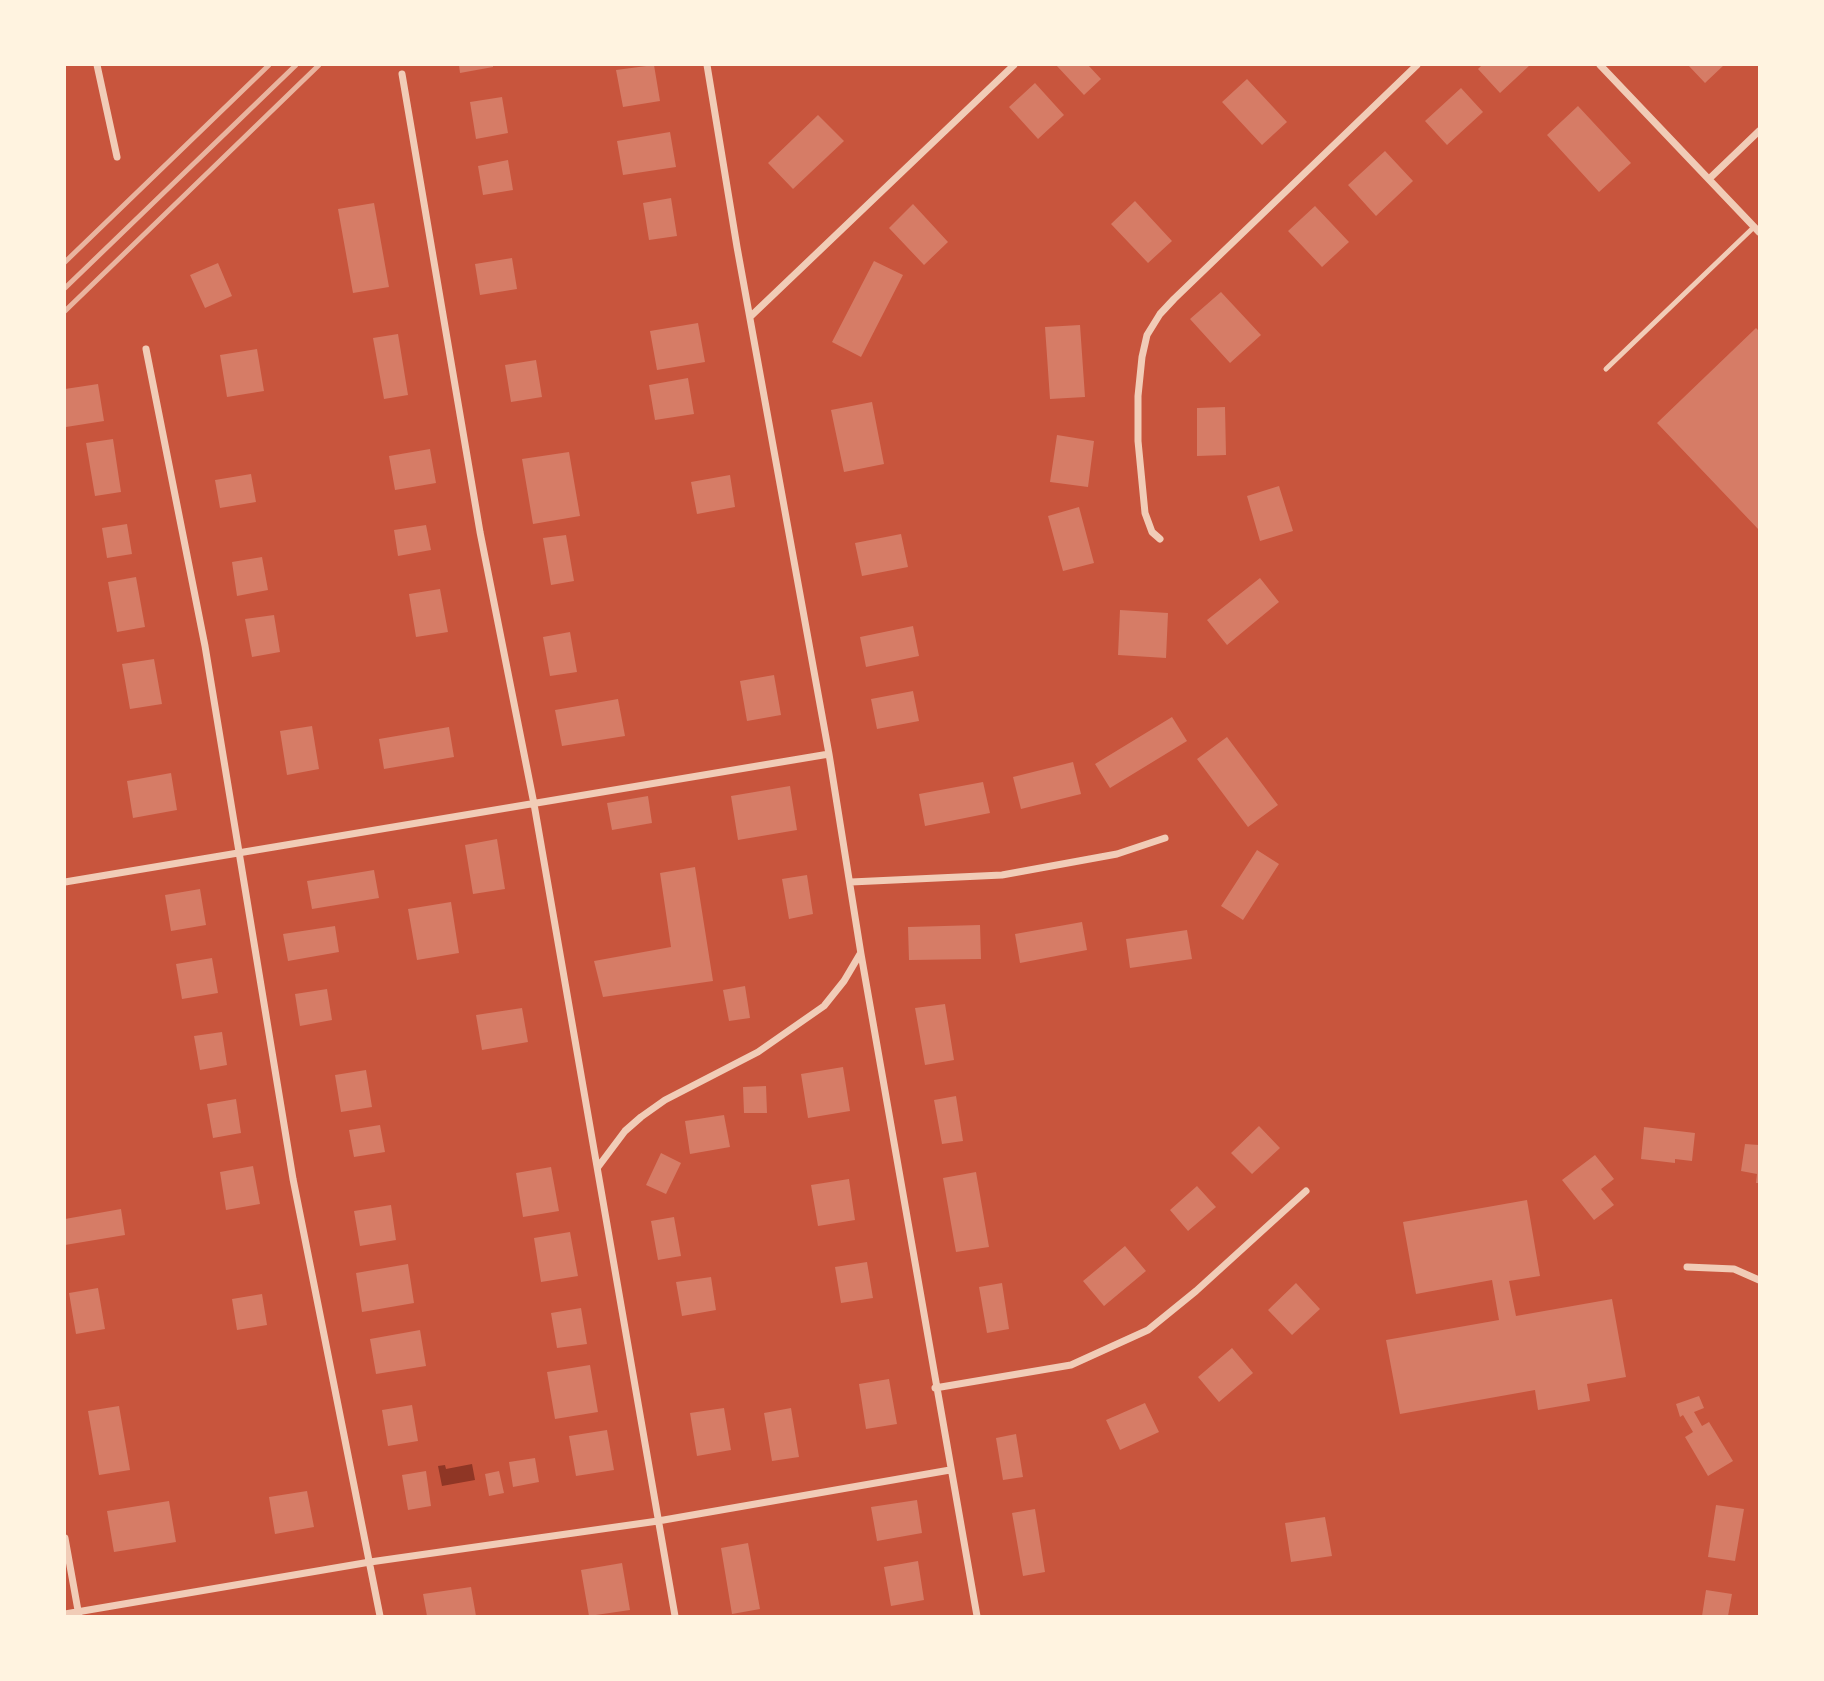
<!DOCTYPE html>
<style>
body{margin:0}
#map{position:relative;width:1824px;height:1681px;overflow:hidden;background:#c8553d;font-family:"PT Sans",sans-serif}
canvas{display:block}
.frame{position:absolute;inset:0;border:66px solid #fff3e0;pointer-events:none}
</style>
<div id="map">
<canvas width="1824" height="1681"></canvas>
<div class="frame"></div>
</div>
<script>
const ctx = document.querySelector('canvas').getContext('2d');
ctx.lineJoin = 'round';
function paint(path, color) { ctx.fillStyle = color; ctx.fill(path, 'evenodd'); }
const shape = rows => new Path2D(rows.map(r => 'M' + r).join(''));
function stroke(path, color, width, dash) { ctx.strokeStyle = color; ctx.lineWidth = width; ctx.lineCap = dash ? 'butt' : 'round'; ctx.setLineDash(dash || []); ctx.stroke(path); }
const water = shape([
 [472,1464,475,1480,442,1486,438,1466,445,1465,446,1469]
]);
const building = shape([
 [459,65,493,65,493,67,460,73],
 [654,65,660,101,623,107,616,70],
 [1056,65,1088,65,1101,79,1084,95],
 [1482,65,1530,65,1500,93,1478,69],
 [1688,65,1724,65,1705,83],
 [1247,79,1287,122,1262,145,1222,102],
 [1035,83,1064,115,1038,139,1009,107],
 [1461,88,1483,112,1447,145,1425,121],
 [502,97,508,133,476,139,470,102],
 [1578,106,1631,163,1599,192,1547,135],
 [818,115,844,141,793,189,768,163],
 [670,132,676,167,623,175,617,141],
 [1385,151,1413,181,1376,216,1348,185],
 [508,160,513,190,483,195,478,166],
 [671,198,677,236,649,240,643,203],
 [1135,201,1172,241,1148,263,1111,224],
 [374,203,389,287,353,293,338,209],
 [913,204,948,242,924,265,889,228],
 [1315,206,1349,242,1322,267,1288,231],
 [512,258,517,289,480,295,475,264],
 [874,261,903,275,861,357,832,342],
 [218,263,232,296,205,308,190,275],
 [1221,292,1261,335,1230,363,1190,319],
 [698,323,705,362,657,370,650,331],
 [1080,325,1085,397,1050,399,1045,327],
 [1756,328,1759,331,1759,530,1657,423],
 [398,334,408,395,384,399,373,338],
 [257,349,264,391,227,397,220,355],
 [536,360,542,397,511,402,505,365],
 [688,378,694,414,655,420,649,385],
 [98,384,104,421,66,427,65,389],
 [872,402,884,464,844,472,831,410],
 [1225,407,1226,455,1197,456,1197,408],
 [1057,435,1094,441,1088,487,1050,482],
 [113,439,121,492,95,496,86,443],
 [430,449,436,483,395,490,389,456],
 [569,452,580,516,533,524,522,459],
 [251,474,256,502,220,508,215,480],
 [730,475,735,507,697,514,691,482],
 [1279,486,1293,531,1260,541,1247,496],
 [1079,507,1094,563,1063,571,1048,516],
 [127,524,132,554,107,558,102,528],
 [426,525,431,550,398,556,394,530],
 [901,534,908,567,862,576,855,543],
 [566,535,574,581,551,585,543,538],
 [262,557,268,590,237,596,232,562],
 [136,577,145,627,117,632,108,582],
 [1260,578,1279,602,1227,645,1207,620],
 [440,589,448,632,416,637,409,594],
 [1120,610,1168,613,1166,658,1118,655],
 [274,615,280,652,252,657,245,619],
 [913,626,919,656,866,667,860,637],
 [570,632,577,672,550,676,543,637],
 [154,659,162,704,130,709,122,664],
 [774,675,781,715,747,721,740,681],
 [913,691,919,721,877,729,871,699],
 [618,699,625,736,562,746,555,710],
 [1172,717,1187,741,1110,788,1095,764],
 [312,726,319,769,287,775,280,731],
 [449,727,454,757,384,769,379,739],
 [1227,737,1278,805,1248,827,1197,759],
 [1073,762,1081,794,1021,809,1013,777],
 [171,773,177,810,133,818,127,781],
 [983,782,990,813,925,826,919,794],
 [790,786,797,830,738,840,731,796],
 [648,796,652,823,612,830,607,803],
 [497,839,505,889,473,894,465,845],
 [1257,850,1279,864,1243,920,1221,906],
 [695,867,713,981,603,997,594,961,671,947,660,873],
 [374,870,379,898,312,909,307,881],
 [807,875,813,914,789,919,782,879],
 [200,889,206,925,171,931,165,895],
 [451,902,459,953,417,960,408,909],
 [1082,922,1087,950,1020,963,1015,934],
 [980,925,981,959,909,960,908,927],
 [335,926,339,952,288,961,283,934],
 [1187,930,1192,959,1130,968,1126,939],
 [212,958,218,993,182,999,176,964],
 [745,986,750,1018,729,1021,723,990],
 [327,989,332,1020,300,1026,295,994],
 [945,1004,954,1060,925,1065,915,1008],
 [522,1008,528,1042,482,1050,476,1015],
 [222,1032,227,1065,200,1070,194,1036],
 [843,1067,850,1111,808,1118,801,1074],
 [366,1070,372,1107,341,1112,335,1075],
 [766,1086,767,1113,744,1113,743,1087],
 [956,1096,963,1141,942,1144,934,1100],
 [236,1099,241,1133,213,1138,207,1104],
 [724,1115,730,1147,690,1154,685,1121],
 [380,1125,385,1152,354,1157,349,1130],
 [1259,1126,1280,1148,1252,1174,1231,1153],
 [1644,1127,1695,1133,1692,1161,1675,1159,1675,1163,1641,1159],
 [1745,1144,1759,1145,1759,1183,1756,1183,1757,1174,1741,1171],
 [661,1153,681,1163,666,1194,646,1185],
 [1595,1155,1614,1179,1601,1189,1614,1205,1594,1220,1562,1180],
 [253,1166,260,1204,226,1210,220,1172],
 [551,1167,559,1211,523,1217,516,1173],
 [976,1172,989,1247,956,1252,943,1178],
 [849,1179,855,1220,818,1226,811,1185],
 [1197,1186,1216,1207,1188,1231,1170,1210],
 [1527,1200,1540,1276,1509,1281,1516,1316,1612,1299,1626,1377,1587,1384,1590,1401,1538,1410,1535,1390,1400,1414,1386,1340,1499,1320,1492,1280,1416,1294,1403,1222],
 [391,1205,396,1240,360,1246,354,1211],
 [121,1209,125,1235,65,1245,65,1219],
 [674,1217,681,1256,658,1260,651,1221],
 [570,1232,578,1276,541,1282,534,1238],
 [1125,1246,1146,1271,1104,1306,1083,1281],
 [867,1262,873,1298,841,1303,835,1267],
 [408,1264,414,1303,362,1312,356,1273],
 [711,1277,716,1310,682,1316,676,1282],
 [1002,1283,1009,1329,987,1333,979,1287],
 [1296,1283,1320,1309,1292,1335,1268,1310],
 [98,1288,105,1329,76,1334,69,1293],
 [262,1294,267,1325,237,1330,232,1299],
 [581,1308,587,1344,557,1348,551,1313],
 [420,1330,426,1366,376,1374,370,1339],
 [1232,1348,1253,1373,1219,1402,1198,1377],
 [590,1365,598,1412,555,1419,547,1372],
 [889,1379,897,1424,866,1429,859,1384],
 [1699,1396,1704,1408,1694,1412,1702,1426,1709,1422,1733,1461,1708,1476,1685,1437,1693,1432,1683,1415,1680,1417,1676,1404],
 [1145,1403,1159,1432,1120,1450,1106,1420],
 [412,1405,418,1441,388,1446,382,1410],
 [119,1406,130,1470,99,1475,88,1411],
 [724,1408,731,1450,697,1456,690,1413],
 [791,1408,799,1457,772,1461,764,1413],
 [607,1430,614,1470,576,1476,569,1436],
 [1016,1434,1023,1477,1003,1480,996,1438],
 [535,1458,539,1482,513,1487,509,1462],
 [426,1471,431,1506,408,1510,402,1475],
 [499,1471,504,1493,489,1496,485,1474],
 [307,1491,314,1527,275,1534,269,1497],
 [917,1500,922,1533,877,1541,871,1507],
 [169,1501,176,1542,114,1552,107,1511],
 [1716,1505,1744,1509,1735,1561,1708,1557],
 [1035,1509,1045,1572,1023,1576,1012,1513],
 [1325,1517,1332,1556,1291,1562,1285,1523],
 [748,1543,760,1609,732,1614,721,1548],
 [918,1561,924,1600,891,1606,884,1567],
 [622,1563,630,1610,589,1616,581,1570],
 [471,1587,476,1616,427,1616,423,1594],
 [1706,1590,1732,1594,1728,1616,1702,1616]
]);
const service = shape([
 [1606,369,1754,227]
]);
const minor = shape([
 [97,65,117,157],
 [707,65,737,247,829,754,861,954,977,1616],
 [1600,65,1759,232],
 [402,74,480,532,534,804,675,1616],
 [1709,179,1759,131],
 [750,317,1014,65],
 [146,349,205,646,293,1179,380,1616],
 [1160,539,1152,532,1145,513,1138,441,1138,396,1142,357,1147,335,1160,314,1174,299,1417,65],
 [65,882,829,754],
 [851,882,1002,875,1117,854,1165,838],
 [598,1167,625,1131,641,1117,665,1100,758,1052,824,1006,844,981,860,954],
 [1687,1267,1734,1269,1759,1280],
 [935,1388,1071,1365,1148,1330,1196,1291,1306,1191],
 [65,1538,79,1616],
 [65,1614,370,1562,658,1521,950,1470]
]);
const rail = shape([
 [65,262,269,65],
 [65,288,296,65],
 [65,311,319,65]
]);
paint(water, '#8f3625');
paint(building, '#d67c66');
stroke(service, '#f1ccb7', 5);
stroke(minor, '#f1ccb7', 7);
stroke(rail, '#e9b49f', 5);
</script>
